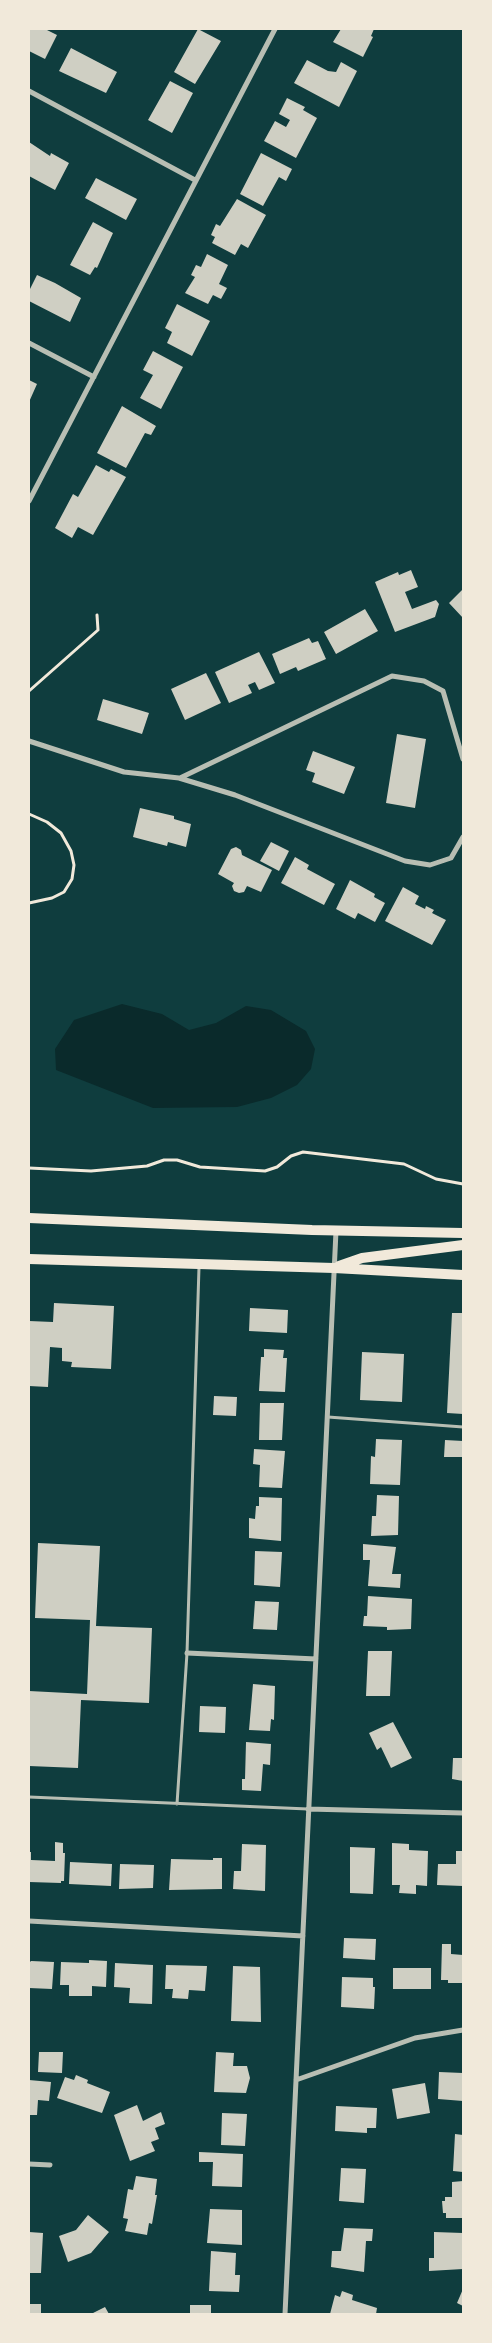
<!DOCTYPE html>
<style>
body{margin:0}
#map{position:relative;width:492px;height:2343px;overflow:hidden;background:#0f3d3e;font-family:"Noto Sans",sans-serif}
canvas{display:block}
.frame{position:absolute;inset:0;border:30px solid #f1e9da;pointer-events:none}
</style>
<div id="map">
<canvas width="492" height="2343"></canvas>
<div class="frame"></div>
</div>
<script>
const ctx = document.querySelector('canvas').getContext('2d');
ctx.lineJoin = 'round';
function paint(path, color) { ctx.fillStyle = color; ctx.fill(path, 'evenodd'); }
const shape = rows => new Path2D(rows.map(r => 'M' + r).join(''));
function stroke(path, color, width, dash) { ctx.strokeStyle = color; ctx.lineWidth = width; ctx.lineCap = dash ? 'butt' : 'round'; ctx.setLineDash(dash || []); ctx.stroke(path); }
const water = shape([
 [122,1004,162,1014,189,1030,216,1023,246,1006,271,1010,306,1031,315,1049,311,1069,297,1085,271,1098,237,1107,153,1108,56,1070,55,1049,74,1020]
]);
const building = shape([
 [29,29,45,29,57,35,45,59,29,51],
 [198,29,221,41,195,84,174,72],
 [341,29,374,29,371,36,373,37,363,57,333,42],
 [71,48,117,72,106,93,59,71],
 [307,60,328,71,336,72,341,62,357,71,339,107,294,83],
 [170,81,193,93,172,133,148,120],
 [287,98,305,107,303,110,317,118,296,158,264,141,275,121,286,127,290,120,279,114],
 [29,142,50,156,51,153,69,163,55,190,29,176],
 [261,153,292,169,286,181,279,177,263,206,240,194],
 [96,178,137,199,126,220,85,198],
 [237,199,266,215,248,248,241,244,235,255,212,243,215,237,211,235,216,224,220,226],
 [93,222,113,233,97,268,95,267,90,275,70,265],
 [207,254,228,265,219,284,227,288,221,299,213,295,208,304,185,293,195,277,191,275,196,265,201,267],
 [37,275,55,283,81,298,70,322,29,301,29,291],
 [177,304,210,321,192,356,167,343,172,332,165,328],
 [153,351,183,367,161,409,140,398,153,375,143,370],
 [29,380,37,384,29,402],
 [122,406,156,426,151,435,145,433,126,468,97,453],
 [96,465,109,472,111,469,126,477,93,535,78,527,72,538,55,528,73,494,78,497],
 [411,570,418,587,405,592,412,609,436,600,439,604,435,617,395,632,375,582,398,572,399,575],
 [463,589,463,618,449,603],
 [365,609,378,631,336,654,324,632],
 [309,638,312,643,318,641,326,659,298,671,296,667,280,674,272,654],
 [259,652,275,683,259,690,255,682,248,685,252,693,229,703,215,672],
 [206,673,221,703,185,720,171,689],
 [103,699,149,713,142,734,97,720],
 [397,734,426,739,415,808,386,803],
 [313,751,355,767,344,794,312,782,315,773,306,770],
 [140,808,174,816,174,819,191,824,186,847,168,842,167,846,133,837],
 [271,842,289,851,279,871,260,861],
 [236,847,241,850,242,855,272,870,261,892,247,886,244,892,239,893,234,891,232,886,234,883,218,874,231,849],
 [295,857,309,865,307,869,335,884,324,905,281,883],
 [350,880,375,894,374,897,385,903,375,922,358,913,355,919,336,909],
 [403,887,419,896,415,904,425,909,426,906,434,910,432,913,446,920,432,945,385,921],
 [54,1303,114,1306,111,1369,71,1367,72,1362,62,1361,62,1348,50,1347,48,1387,29,1386,29,1321,53,1322],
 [250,1308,288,1310,287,1333,249,1331],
 [452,1313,463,1313,463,1414,447,1413],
 [264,1349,284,1350,283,1358,287,1358,285,1392,259,1391,261,1357,264,1357],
 [362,1352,404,1354,402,1402,360,1400],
 [214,1396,237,1397,236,1416,213,1415],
 [260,1403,284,1403,282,1440,259,1440],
 [376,1439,402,1440,400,1485,370,1484,371,1456,375,1457],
 [445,1440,463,1441,463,1457,444,1457],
 [254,1449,285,1451,282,1488,259,1487,260,1465,253,1464],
 [377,1495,399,1496,398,1535,371,1536,372,1516,376,1516],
 [259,1497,282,1498,281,1541,249,1538,249,1518,255,1519,256,1506,259,1506],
 [38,1543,100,1546,96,1626,152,1628,149,1703,81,1700,78,1768,29,1766,29,1691,87,1694,90,1620,35,1618],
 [363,1544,396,1547,392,1574,401,1574,400,1588,368,1586,370,1560,363,1560],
 [255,1551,282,1552,280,1587,254,1585],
 [368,1596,412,1599,411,1629,387,1630,387,1627,363,1626,364,1616,367,1616],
 [255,1601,279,1602,277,1630,253,1629],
 [368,1651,392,1651,390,1696,366,1696],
 [253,1684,275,1686,274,1720,271,1719,270,1731,249,1730],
 [200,1706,226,1707,225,1733,199,1732],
 [393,1722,412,1758,391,1768,381,1747,377,1750,369,1733],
 [246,1742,271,1744,270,1765,263,1764,261,1791,242,1790,242,1779,245,1779],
 [453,1758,463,1758,463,1781,452,1779],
 [55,1842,63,1843,63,1853,65,1853,64,1881,61,1881,61,1883,29,1882,29,1852,31,1852,31,1860,55,1861],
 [392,1843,409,1844,409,1850,428,1851,427,1886,416,1885,416,1894,399,1893,400,1885,392,1885],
 [242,1844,266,1845,265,1891,233,1889,234,1871,241,1871],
 [350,1847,375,1848,373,1894,350,1893],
 [456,1851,463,1851,463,1886,437,1885,438,1864,456,1864],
 [213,1858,222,1858,222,1889,169,1890,171,1859,213,1860],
 [70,1862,112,1864,111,1886,69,1884],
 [120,1864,154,1865,153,1888,119,1889],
 [344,1938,376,1939,375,1960,343,1958],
 [442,1944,451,1944,451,1954,463,1955,463,1983,448,1983,448,1980,441,1980],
 [89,1960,107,1961,106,1987,92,1986,92,1996,69,1996,69,1985,60,1985,61,1962,89,1963],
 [31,1961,54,1962,52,1989,29,1988,29,1963],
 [115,1963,153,1965,152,2004,129,2003,130,1988,114,1987],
 [166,1965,207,1966,205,1991,189,1990,188,1999,172,1998,173,1989,165,1989],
 [233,1966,260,1967,261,2022,231,2021],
 [393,1968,431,1968,431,1989,393,1989],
 [342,1977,373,1978,373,1987,375,1987,374,2009,341,2007],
 [39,2052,63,2052,62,2073,38,2072],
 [216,2052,234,2053,233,2066,247,2066,250,2078,246,2093,214,2092],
 [439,2072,463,2073,463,2101,438,2099],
 [76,2075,88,2080,87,2083,110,2092,102,2113,57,2098,65,2077,74,2080],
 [29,2080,51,2082,49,2101,38,2100,37,2115,29,2115],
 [425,2083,430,2113,397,2119,392,2089],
 [137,2105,143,2121,161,2112,165,2124,155,2128,159,2139,151,2142,155,2151,130,2161,114,2115],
 [336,2106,377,2108,376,2128,367,2128,367,2133,335,2131],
 [222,2113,247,2114,245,2146,221,2145],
 [455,2134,463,2135,463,2172,453,2171],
 [199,2152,243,2154,242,2187,212,2186,213,2162,199,2162],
 [341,2168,366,2169,364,2203,339,2201],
 [136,2176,157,2179,155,2195,157,2195,152,2224,149,2223,147,2235,125,2231,128,2219,123,2218,128,2189,133,2190],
 [463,2181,463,2218,446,2218,446,2213,443,2213,442,2201,445,2201,445,2197,452,2197,452,2182],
 [210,2209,242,2210,242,2245,207,2243],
 [88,2215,109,2232,91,2253,68,2262,59,2236,76,2230],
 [344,2228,373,2229,372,2241,366,2241,364,2272,331,2267,332,2251,341,2251],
 [29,2232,43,2233,41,2273,29,2273],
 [434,2232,463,2233,463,2269,429,2271,429,2258,434,2258],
 [211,2251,236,2253,235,2275,240,2275,239,2292,209,2291],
 [463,2289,463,2306,457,2303],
 [342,2291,353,2295,352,2300,377,2308,376,2314,330,2314,335,2295,340,2297],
 [29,2304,41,2304,41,2314,29,2314],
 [190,2305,211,2305,211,2314,190,2314],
 [105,2307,109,2314,91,2314]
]);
const path = shape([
 [29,691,98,630,97,615],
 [29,814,47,822,61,833,71,851,74,865,72,879,64,892,52,898,29,903],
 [29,1168,91,1171,147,1166,164,1160,177,1160,200,1167,265,1171,277,1167,291,1156,303,1152,404,1164,436,1179,463,1184]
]);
const service = shape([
 [328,1417,463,1427],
 [29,1797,308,1809],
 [177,1804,187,1653,199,1267]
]);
const minor = shape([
 [29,91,195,180],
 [29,343,94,377],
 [29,501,275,29],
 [29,741,124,772,179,778,235,795,405,861,430,865,451,858,463,837],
 [180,778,392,676,424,681,443,691,463,759],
 [187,1653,316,1659],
 [308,1809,463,1813],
 [29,1921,303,1936],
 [296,2080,415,2038,463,2030],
 [29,2164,50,2165],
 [285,2314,336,1231]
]);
const secondary = shape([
 [29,1218,312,1230,463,1233],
 [29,1259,334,1268,463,1275],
 [339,1266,362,1258,463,1245]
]);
paint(water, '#0a2a2b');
paint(building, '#cfcfc3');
stroke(path, '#f1e9da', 3);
stroke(service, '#b8beb3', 3);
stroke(minor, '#b8beb3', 5);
stroke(secondary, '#f1e9da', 10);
</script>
